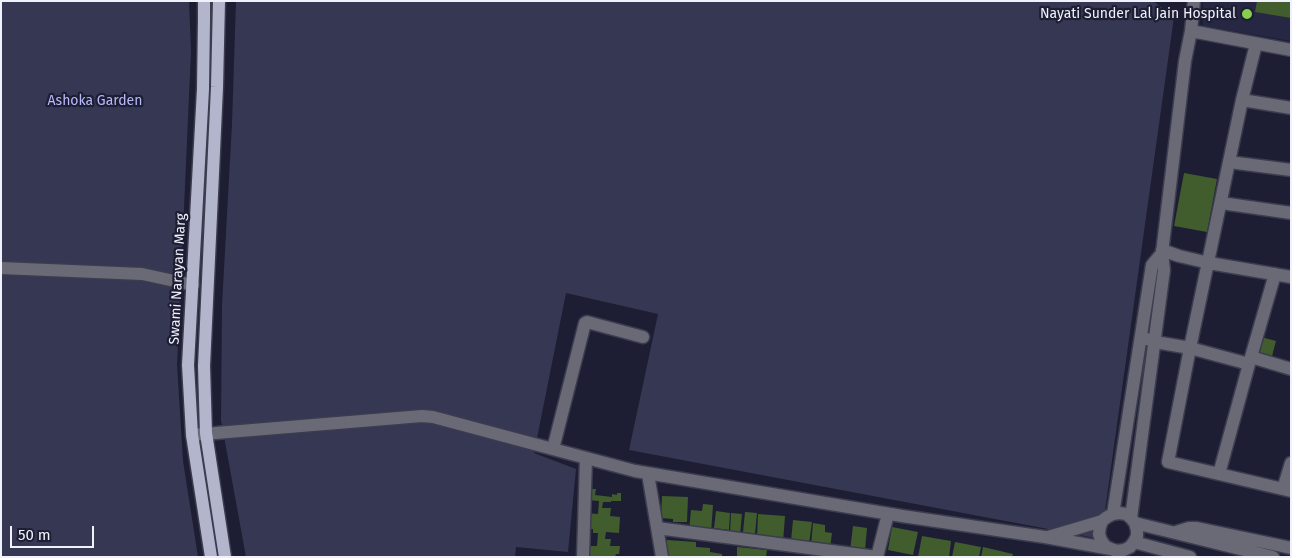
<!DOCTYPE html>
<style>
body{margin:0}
#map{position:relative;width:1292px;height:558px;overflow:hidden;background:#1d1e33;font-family:"Fira Sans",sans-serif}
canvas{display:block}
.frame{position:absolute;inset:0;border:2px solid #f0f1fd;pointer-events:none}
.scale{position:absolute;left:10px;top:526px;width:84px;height:22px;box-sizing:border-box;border:2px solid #f0f1fd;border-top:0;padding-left:6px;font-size:15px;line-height:18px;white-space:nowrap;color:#f0f1fd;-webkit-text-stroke:4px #1d1e33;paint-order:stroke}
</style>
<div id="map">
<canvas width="1292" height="558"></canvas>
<div class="frame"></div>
<div class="scale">50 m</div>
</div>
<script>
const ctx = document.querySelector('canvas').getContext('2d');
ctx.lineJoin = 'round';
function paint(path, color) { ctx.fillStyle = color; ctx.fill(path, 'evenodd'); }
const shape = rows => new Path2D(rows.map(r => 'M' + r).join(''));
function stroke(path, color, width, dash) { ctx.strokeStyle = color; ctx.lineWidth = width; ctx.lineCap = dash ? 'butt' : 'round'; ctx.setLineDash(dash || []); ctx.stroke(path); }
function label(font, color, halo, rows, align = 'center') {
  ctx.font = font + ' "Fira Sans",sans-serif'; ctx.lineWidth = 4.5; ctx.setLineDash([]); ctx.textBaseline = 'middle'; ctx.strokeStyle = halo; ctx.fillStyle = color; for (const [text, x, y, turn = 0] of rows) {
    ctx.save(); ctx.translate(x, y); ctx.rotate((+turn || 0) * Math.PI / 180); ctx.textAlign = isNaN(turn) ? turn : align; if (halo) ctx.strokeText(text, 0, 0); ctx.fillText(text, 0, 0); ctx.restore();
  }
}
const built = shape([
 [1203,1,1291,1,1291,41,1203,26]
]);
const green = shape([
 [1,1,189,1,191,51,177,365,183,461,198,557,1,557],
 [236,1,1153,1,1174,17,1101,539,629,450,658,314,566,293,534,453,576,469,568,552,516,547,515,557,246,557,221,420,222,305,232,124]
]);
const building = shape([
 [1257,1,1291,1,1291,18,1255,12],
 [1184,173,1217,179,1207,232,1174,226],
 [1261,337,1276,341,1271,360,1256,356],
 [588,489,596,489,595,495,612,497,612,494,617,495,617,493,621,493,621,501,611,501,611,502,603,502,602,508,611,508,610,516,620,517,619,533,606,532,605,539,611,539,610,546,620,546,619,554,616,554,615,557,588,557,589,546,597,546,598,533,593,533,593,529,588,529,585,513,598,514,599,501,587,500],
 [662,496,688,497,687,522,673,522,673,519,661,518],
 [703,504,713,505,711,533,689,531,691,510,702,511],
 [716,511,730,513,729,530,714,528],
 [745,512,757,513,755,534,743,532],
 [731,513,742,514,740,535,730,534],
 [758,514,785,516,783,542,757,538],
 [793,520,812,522,809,544,791,541],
 [813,523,825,525,825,532,832,533,830,548,822,547,822,543,817,542,816,546,811,545],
 [853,526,867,528,865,550,850,551],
 [892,527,918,532,913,555,888,550],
 [922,536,951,541,949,557,918,557],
 [667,540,696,542,696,547,710,548,710,552,722,554,722,557,666,557],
 [955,542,981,547,979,557,952,557],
 [737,547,767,550,766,557,737,557],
 [983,547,1013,554,1012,557,981,557]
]);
const minor = shape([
 [1191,31,1291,50],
 [1256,44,1242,100,1190,348,1168,462,1291,491],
 [1242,100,1291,108],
 [1229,162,1291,170],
 [1221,203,1291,213],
 [1162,250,1179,256,1209,263,1291,277],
 [1,268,142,274,193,285],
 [1147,339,1155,342,1190,348,1249,364],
 [1251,357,1291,369],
 [192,435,422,416,433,417,635,471,902,516,1045,537,1111,549],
 [553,449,585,323,587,322,643,337],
 [648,474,662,557],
 [1219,474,1249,364,1275,274],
 [1283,489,1291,463],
 [1113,514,1152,265,1162,253],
 [1131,518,1164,270,1162,253,1185,61,1191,31,1194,1],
 [1135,523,1137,530,1137,536,1134,542,1130,547,1124,550,1117,551,1111,549,1105,546,1101,540,1099,534,1100,527,1102,521,1107,517,1113,514,1119,513,1126,514,1131,518,1135,523,1273,557],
 [657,528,877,557],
 [1176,532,1189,528,1197,528,1291,548],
 [1048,537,1102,521],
 [1134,542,1190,557],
 [583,557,586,458],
 [877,557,888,514]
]);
const major = shape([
 [204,1,204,20,203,89,188,365,192,435,211,557],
 [219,1,217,87,204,366,206,433,225,557]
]);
const markers = [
 [1247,14,6,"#85cf4c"]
];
const poiNames = [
 ["Nayati Sunder Lal Jain Hospital",1236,14]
];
const parkNames = [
 ["Ashoka Garden",95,101]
];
const streetNames = [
 ["Swami Narayan Marg",178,279,-87]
];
paint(built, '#262742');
paint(green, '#363753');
paint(building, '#415d2d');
stroke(minor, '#3b3c4f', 15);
stroke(major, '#3b3c4f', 15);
stroke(minor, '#696a75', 12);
stroke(major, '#b3b5cc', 12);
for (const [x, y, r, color] of markers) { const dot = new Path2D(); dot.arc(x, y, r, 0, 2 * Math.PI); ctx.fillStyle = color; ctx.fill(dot); stroke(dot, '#1d1e33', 2); }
label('14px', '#f0f1fd', '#1d1e33', poiNames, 'right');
label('14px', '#b7baf9', '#1d1e33', parkNames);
label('14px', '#f0f1fd', '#1d1e33', streetNames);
</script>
